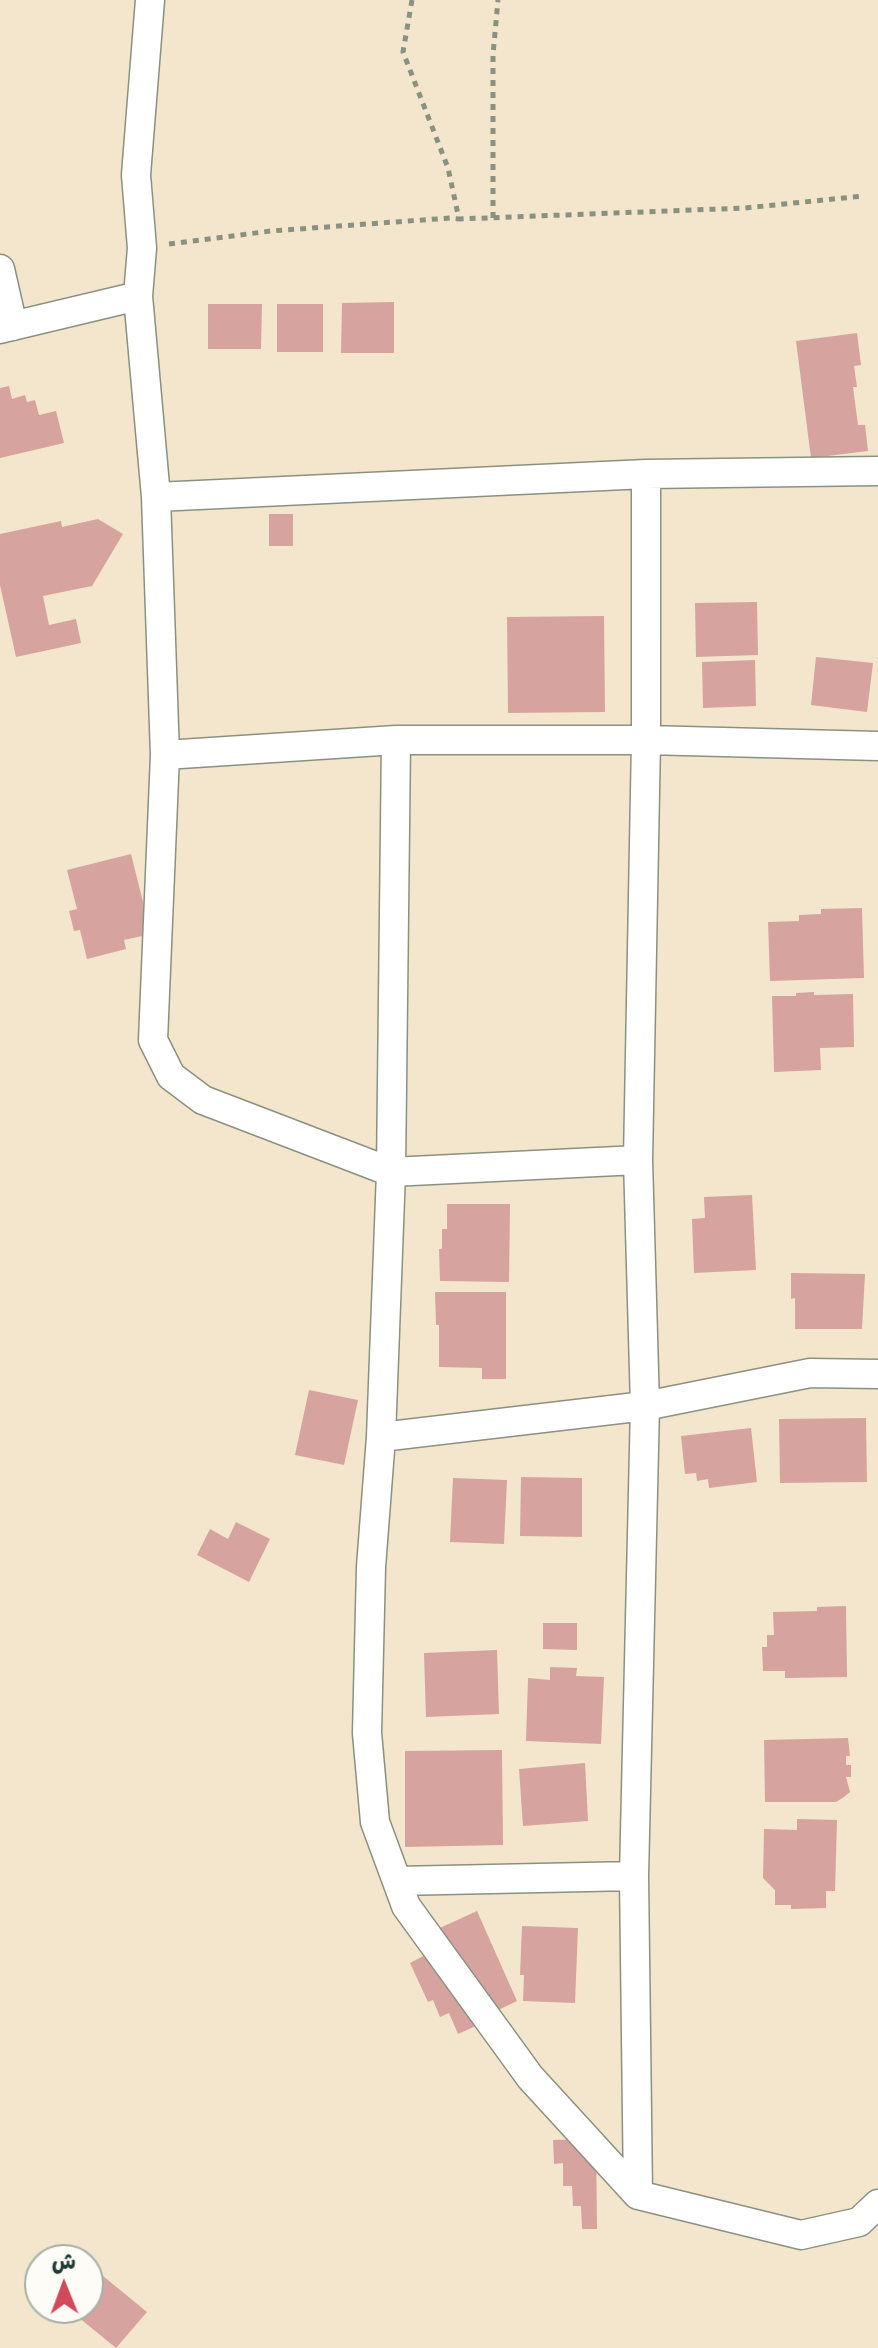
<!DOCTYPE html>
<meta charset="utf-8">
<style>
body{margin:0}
#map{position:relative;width:878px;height:2348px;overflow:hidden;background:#f3e6cc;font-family:Sriracha,"Playpen Sans Arabic",sans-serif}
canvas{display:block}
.north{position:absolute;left:24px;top:2244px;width:80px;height:80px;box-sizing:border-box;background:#fdfcf7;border:2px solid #a4b0a9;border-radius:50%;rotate:359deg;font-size:22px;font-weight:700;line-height:32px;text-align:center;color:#1f3d34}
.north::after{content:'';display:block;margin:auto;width:28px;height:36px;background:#d1495b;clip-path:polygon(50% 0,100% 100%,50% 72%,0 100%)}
</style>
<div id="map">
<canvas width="878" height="2348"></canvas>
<div class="north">ش</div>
</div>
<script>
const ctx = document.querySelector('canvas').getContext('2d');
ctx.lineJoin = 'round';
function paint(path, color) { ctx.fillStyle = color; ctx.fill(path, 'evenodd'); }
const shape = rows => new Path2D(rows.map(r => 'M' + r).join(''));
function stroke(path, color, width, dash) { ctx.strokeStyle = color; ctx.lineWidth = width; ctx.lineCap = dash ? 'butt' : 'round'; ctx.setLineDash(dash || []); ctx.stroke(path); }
const building = shape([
 [394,302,394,353,341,353,342,303],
 [208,304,262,304,261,349,208,349],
 [277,304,323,304,323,352,277,352],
 [857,333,861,365,854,366,857,387,853,387,858,425,865,425,868,451,811,458,796,341],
 [9,386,12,399,25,395,27,402,35,400,39,415,56,411,64,443,0,458,0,388],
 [269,514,293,514,293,546,269,546],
 [98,519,123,534,92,586,43,596,49,625,76,619,81,643,16,657,0,585,0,534,61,521,62,527],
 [757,602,758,655,696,657,695,603],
 [604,616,605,712,508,713,507,617],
 [816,657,873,663,867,712,811,705],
 [755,660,756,706,703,708,702,662],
 [131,854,151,934,124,940,126,949,87,959,80,930,74,931,69,911,77,909,67,870],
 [862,908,864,978,770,981,768,922,799,921,799,915,821,914,821,909],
 [814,992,814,995,853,994,854,1047,820,1048,821,1070,774,1072,772,996,796,996,796,993],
 [752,1195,756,1270,694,1273,692,1219,705,1218,704,1197],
 [447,1204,510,1204,509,1282,440,1281,439,1249,442,1249,442,1229,447,1229],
 [791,1273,865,1274,862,1329,795,1329,795,1298,791,1299],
 [435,1292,506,1292,506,1379,482,1379,482,1368,439,1367,439,1325,436,1325],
 [309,1390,358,1400,344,1465,295,1455],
 [866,1418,867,1482,780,1483,779,1419],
 [751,1428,757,1482,709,1488,708,1479,697,1481,696,1473,685,1474,681,1436],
 [521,1477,582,1478,582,1537,520,1536],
 [453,1478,507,1480,504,1544,450,1542],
 [236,1522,270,1539,249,1582,197,1555,210,1529,228,1539],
 [846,1606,847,1677,785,1678,785,1671,763,1671,762,1647,767,1647,767,1635,774,1635,773,1612,817,1611,817,1607],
 [543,1623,577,1623,577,1650,543,1649],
 [497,1650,499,1714,426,1717,424,1653],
 [550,1667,577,1668,576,1676,604,1677,601,1744,526,1741,528,1678,550,1680],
 [848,1738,850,1756,846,1756,846,1765,851,1765,851,1777,846,1777,850,1792,844,1797,836,1802,765,1802,764,1740],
 [502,1750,503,1845,405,1847,405,1751],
 [585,1763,588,1821,523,1826,519,1769],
 [797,1819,837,1820,835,1891,826,1891,826,1908,791,1909,791,1905,775,1905,775,1890,763,1878,764,1829,797,1830],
 [477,1911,517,2001,494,2012,489,2020,458,2034,449,2013,440,2017,433,2000,428,2002,410,1963,429,1953,431,1932],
 [522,1926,578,1928,575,2003,523,2001,524,1975,520,1975],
 [596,2135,597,2229,582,2229,581,2206,573,2206,572,2186,563,2186,563,2163,554,2164,553,2140,586,2139],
 [103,2276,147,2312,116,2348,72,2312,75,2308,88,2308,88,2293]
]);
const path = shape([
 [412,0,403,52,448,168,459,219,745,208,863,196],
 [493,218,493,55,498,0],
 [169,244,271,231,450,218,459,219]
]);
const minor = shape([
 [150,0,136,175,142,248,138,296,156,497,165,755,153,1040,171,1076,203,1100,391,1172,638,1160],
 [0,269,13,326],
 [0,329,138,296],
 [156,497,646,474,878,471],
 [396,740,391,1172,381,1437,371,1567,367,1733,375,1822,406,1906,530,2077,638,2195,801,2235,859,2222,878,2204],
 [165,755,396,740,646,740,878,746],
 [381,1437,645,1406,810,1373,878,1374],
 [397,1881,634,1876],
 [638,2195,634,1876,645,1406,638,1160,646,740,646,474]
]);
paint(building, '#d7a39f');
stroke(minor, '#899280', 31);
stroke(path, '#899280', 5, [6, 6]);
stroke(minor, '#fff', 28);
</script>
